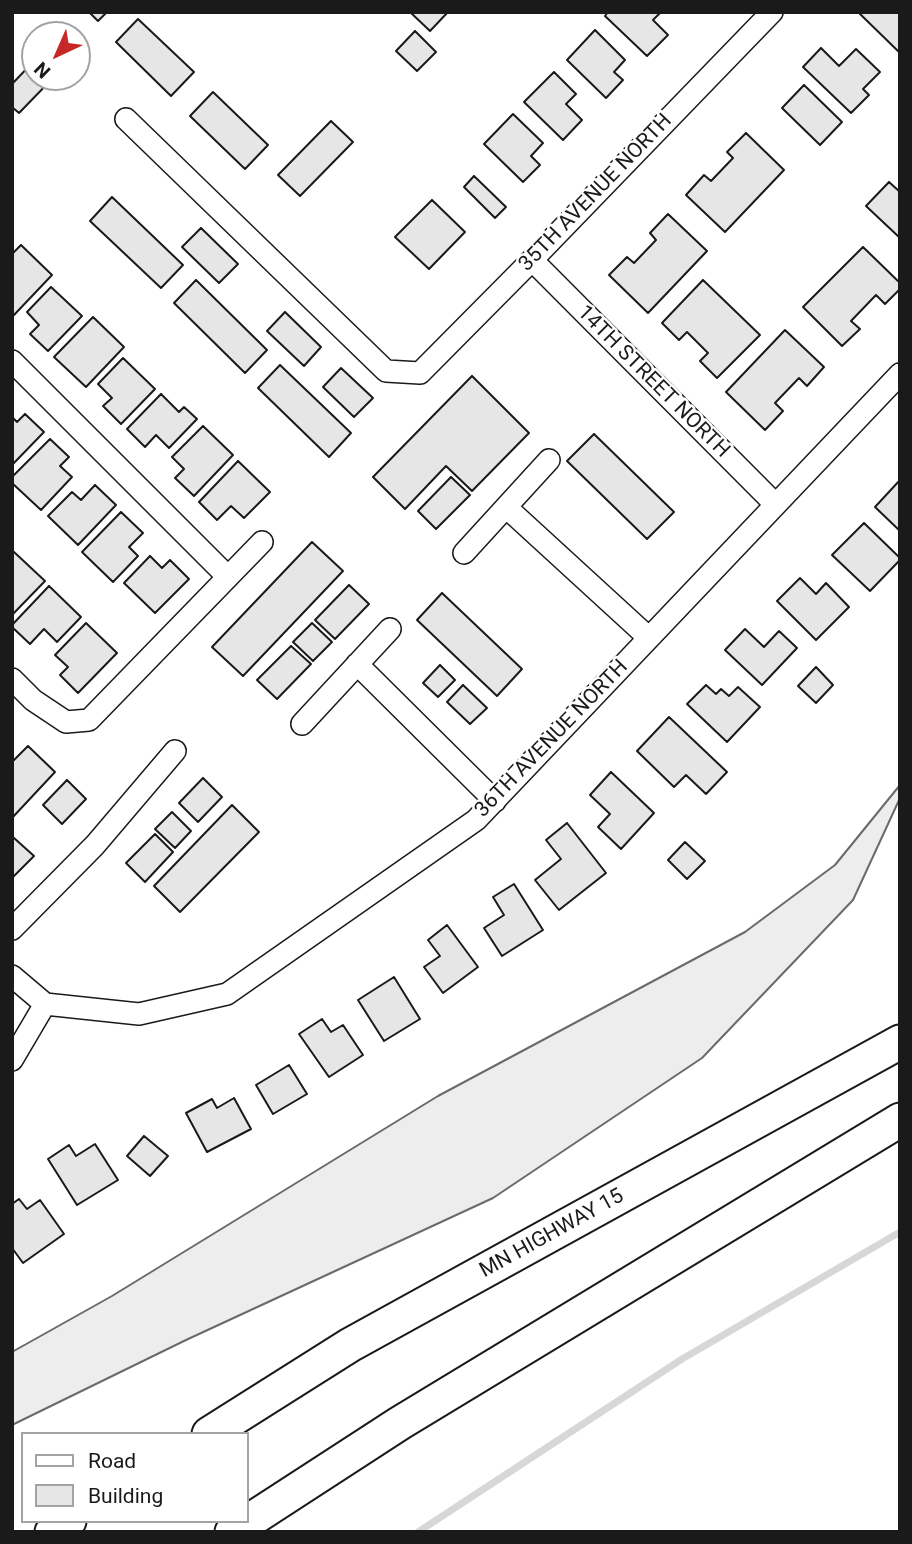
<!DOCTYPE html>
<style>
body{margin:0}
#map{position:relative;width:912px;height:1544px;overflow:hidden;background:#fff;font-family:Roboto,sans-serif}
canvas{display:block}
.frame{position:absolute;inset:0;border:14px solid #1a1a1a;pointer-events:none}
.legend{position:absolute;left:21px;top:1432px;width:228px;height:91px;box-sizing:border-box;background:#fff;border:2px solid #a3a3a3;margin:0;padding:9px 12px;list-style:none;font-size:21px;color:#1a1a1a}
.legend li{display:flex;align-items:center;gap:14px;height:35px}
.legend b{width:35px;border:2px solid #a3a3a3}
.north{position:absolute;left:21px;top:21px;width:70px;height:70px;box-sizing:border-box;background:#fff;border:2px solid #a3a3a3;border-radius:50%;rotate:224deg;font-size:19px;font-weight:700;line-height:28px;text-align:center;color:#1a1a1a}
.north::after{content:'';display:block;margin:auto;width:24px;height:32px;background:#c62828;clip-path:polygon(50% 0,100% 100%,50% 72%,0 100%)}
</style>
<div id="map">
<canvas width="912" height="1544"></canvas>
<div class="frame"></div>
<ul class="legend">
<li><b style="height:9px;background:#fff"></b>Road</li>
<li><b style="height:19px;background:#e6e6e6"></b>Building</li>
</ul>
<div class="north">N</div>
</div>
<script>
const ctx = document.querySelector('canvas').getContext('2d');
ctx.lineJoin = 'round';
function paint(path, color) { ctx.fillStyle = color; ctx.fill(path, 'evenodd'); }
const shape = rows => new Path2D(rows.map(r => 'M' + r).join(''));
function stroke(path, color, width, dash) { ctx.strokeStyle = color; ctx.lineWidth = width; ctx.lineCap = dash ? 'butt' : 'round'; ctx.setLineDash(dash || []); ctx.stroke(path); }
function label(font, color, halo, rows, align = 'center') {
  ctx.font = font + ' Roboto,sans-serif'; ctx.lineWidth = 5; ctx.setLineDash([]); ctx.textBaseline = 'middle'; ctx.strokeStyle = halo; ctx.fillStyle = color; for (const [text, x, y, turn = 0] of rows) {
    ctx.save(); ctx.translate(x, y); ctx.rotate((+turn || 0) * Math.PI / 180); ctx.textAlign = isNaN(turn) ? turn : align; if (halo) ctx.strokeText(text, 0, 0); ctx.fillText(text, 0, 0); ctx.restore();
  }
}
const built = shape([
 [900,785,900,798,853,900,702,1058,493,1198,186,1340,12,1425,12,1352,112,1296,438,1096,745,932,835,865,900,785]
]);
const stream = shape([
 [418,1532,682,1359,900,1232]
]);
const building = shape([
 [89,12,107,12,98,21,89,12],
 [410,12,448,12,430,31,410,12],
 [608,12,661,12,653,20,668,35,647,56,605,16,608,12],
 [858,12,900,12,900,53,858,12],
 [138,19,194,72,171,96,116,42,138,19],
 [595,30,625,60,614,72,623,80,606,98,567,60,595,30],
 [415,31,436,52,417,71,396,51,415,31],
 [821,48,839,66,856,49,880,72,863,89,869,95,851,113,803,67,821,48],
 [35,60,35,77,54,77,19,113,12,107,12,84,35,60],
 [554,72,576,94,566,104,582,120,563,140,524,102,554,72],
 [804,85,842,122,820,145,782,108,804,85],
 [213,92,268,145,245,169,190,116,213,92],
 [513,114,543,143,531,156,540,165,523,182,484,144,513,114],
 [331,121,353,142,300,196,278,175,331,121],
 [746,133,784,170,725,232,686,195,704,175,711,181,733,158,727,152,746,133],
 [474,176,506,207,495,218,464,187,474,176],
 [889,182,900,192,900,238,866,206,889,182],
 [112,197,183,265,161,288,90,221,112,197],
 [432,200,465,232,429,269,395,237,432,200],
 [668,214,707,251,648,313,609,275,627,257,634,263,656,240,650,233,668,214],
 [201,228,238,264,219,283,182,247,201,228],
 [21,245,52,275,14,315,12,313,12,254,21,245],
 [863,247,900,283,900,289,885,304,876,295,851,321,860,329,842,346,803,307,863,247],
 [196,280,267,350,245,373,174,303,196,280],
 [703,280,760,335,717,378,700,361,708,353,687,332,679,340,662,323,703,280],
 [51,287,82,316,48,351,30,334,39,325,27,312,51,287],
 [285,312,321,347,304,366,267,331,285,312],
 [93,317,124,347,86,387,54,357,93,317],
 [785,330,824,367,807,386,799,378,775,403,783,411,765,430,726,392,785,330],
 [123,358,155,389,121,424,103,406,112,398,98,384,123,358],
 [280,365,351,433,329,457,258,388,280,365],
 [341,368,373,398,354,417,323,387,341,368],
 [472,376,529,433,472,491,446,466,405,509,373,477,472,376],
 [161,394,179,412,184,407,197,419,169,448,156,435,145,447,127,429,161,394],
 [25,414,44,432,12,465,12,417,17,422,25,414],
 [203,426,233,455,194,496,175,478,184,469,172,457,203,426],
 [594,434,674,512,647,539,567,461,594,434],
 [50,439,69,457,60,466,72,477,41,510,12,483,12,477,50,439],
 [238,461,270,492,244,518,231,506,217,520,199,502,238,461],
 [451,477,470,495,436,529,418,511,451,477],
 [900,480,900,531,875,507,900,480],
 [95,485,116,505,78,545,48,516,72,492,81,500,95,485],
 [121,512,143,533,129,547,138,556,113,582,82,552,121,512],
 [864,523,900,558,900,560,870,591,832,555,864,523],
 [312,542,343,571,243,676,212,647,312,542],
 [14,552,45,581,12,615,12,554,14,552],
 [150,556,162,568,170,560,189,579,155,613,124,583,150,556],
 [800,578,816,594,826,583,849,607,816,640,777,601,800,578],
 [349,585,369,604,335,639,315,620,349,585],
 [49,586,81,617,57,642,44,629,30,644,12,627,12,625,49,586],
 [442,593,522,669,497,696,417,620,442,593],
 [86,623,117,653,78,693,60,675,68,667,55,655,86,623],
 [312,623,332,642,313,661,293,642,312,623],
 [745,629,764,647,779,631,797,648,762,685,725,650,745,629],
 [291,646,311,664,277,699,257,680,291,646],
 [440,665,455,680,438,697,423,683,440,665],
 [816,667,833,685,816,703,798,686,816,667],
 [463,685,487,708,470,724,447,702,463,685],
 [706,685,716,694,721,689,729,696,738,687,760,707,727,742,687,704,706,685],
 [669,717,727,772,706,794,686,775,674,787,637,751,669,717],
 [28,746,55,772,12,818,12,762,28,746],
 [611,772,654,813,621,849,598,827,610,814,590,795,611,772],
 [203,778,222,797,198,822,179,803,203,778],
 [67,780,86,799,62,824,43,805,67,780],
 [232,805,259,832,180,912,154,886,232,805],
 [172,812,191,831,175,848,155,829,172,812],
 [567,823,606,873,559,910,535,880,561,859,546,840,567,823],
 [155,834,173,852,145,882,126,863,155,834],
 [14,838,34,856,12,878,12,840,14,838],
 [685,842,705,861,687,879,668,860,685,842],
 [514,884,543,930,502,956,484,928,504,915,493,897,514,884],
 [447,925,478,967,443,993,424,967,440,956,428,940,447,925],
 [394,977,420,1019,384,1041,358,1000,394,977],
 [322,1019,331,1032,343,1025,363,1055,329,1077,299,1034,322,1019],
 [289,1065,307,1094,273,1114,256,1085,289,1065],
 [234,1098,251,1129,207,1152,186,1113,212,1099,217,1108,234,1098],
 [144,1136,168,1156,150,1176,127,1156,144,1136],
 [95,1144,118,1180,77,1205,48,1159,69,1145,76,1156,95,1144],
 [19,1199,27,1209,40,1200,64,1234,23,1263,12,1248,12,1204,19,1199]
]);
const minor = shape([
 [126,119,386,371,420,373,532,260,772,12],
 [532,260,775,504],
 [12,361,228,577],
 [506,507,649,638],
 [464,553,549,460],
 [357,664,495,801],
 [12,679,33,700,66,722,89,720,262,542],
 [302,724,390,629],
 [12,929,95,845,175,751],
 [12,976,45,1004,139,1014,227,994,476,820,900,374],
 [12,1060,45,1004]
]);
const trunk = shape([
 [209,1434,350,1345,900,1042],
 [52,1532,69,1521],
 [232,1532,400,1423,900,1120]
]);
const streetNames = [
 ["35TH AVENUE NORTH",596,193,-46],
 ["14TH STREET NORTH",653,382,45],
 ["36TH AVENUE NORTH",552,739,-46],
 ["MN HIGHWAY 15",552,1234,-29]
];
paint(built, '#ededed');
stroke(built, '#6a6a6a', 2);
stroke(stream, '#d7d7d7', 7);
paint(building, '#e6e6e6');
stroke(building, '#1a1a1a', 2);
stroke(minor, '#1a1a1a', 24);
stroke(trunk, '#1a1a1a', 37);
stroke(minor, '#fff', 21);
stroke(trunk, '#fff', 33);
label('21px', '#1a1a1a', '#fff', streetNames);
</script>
